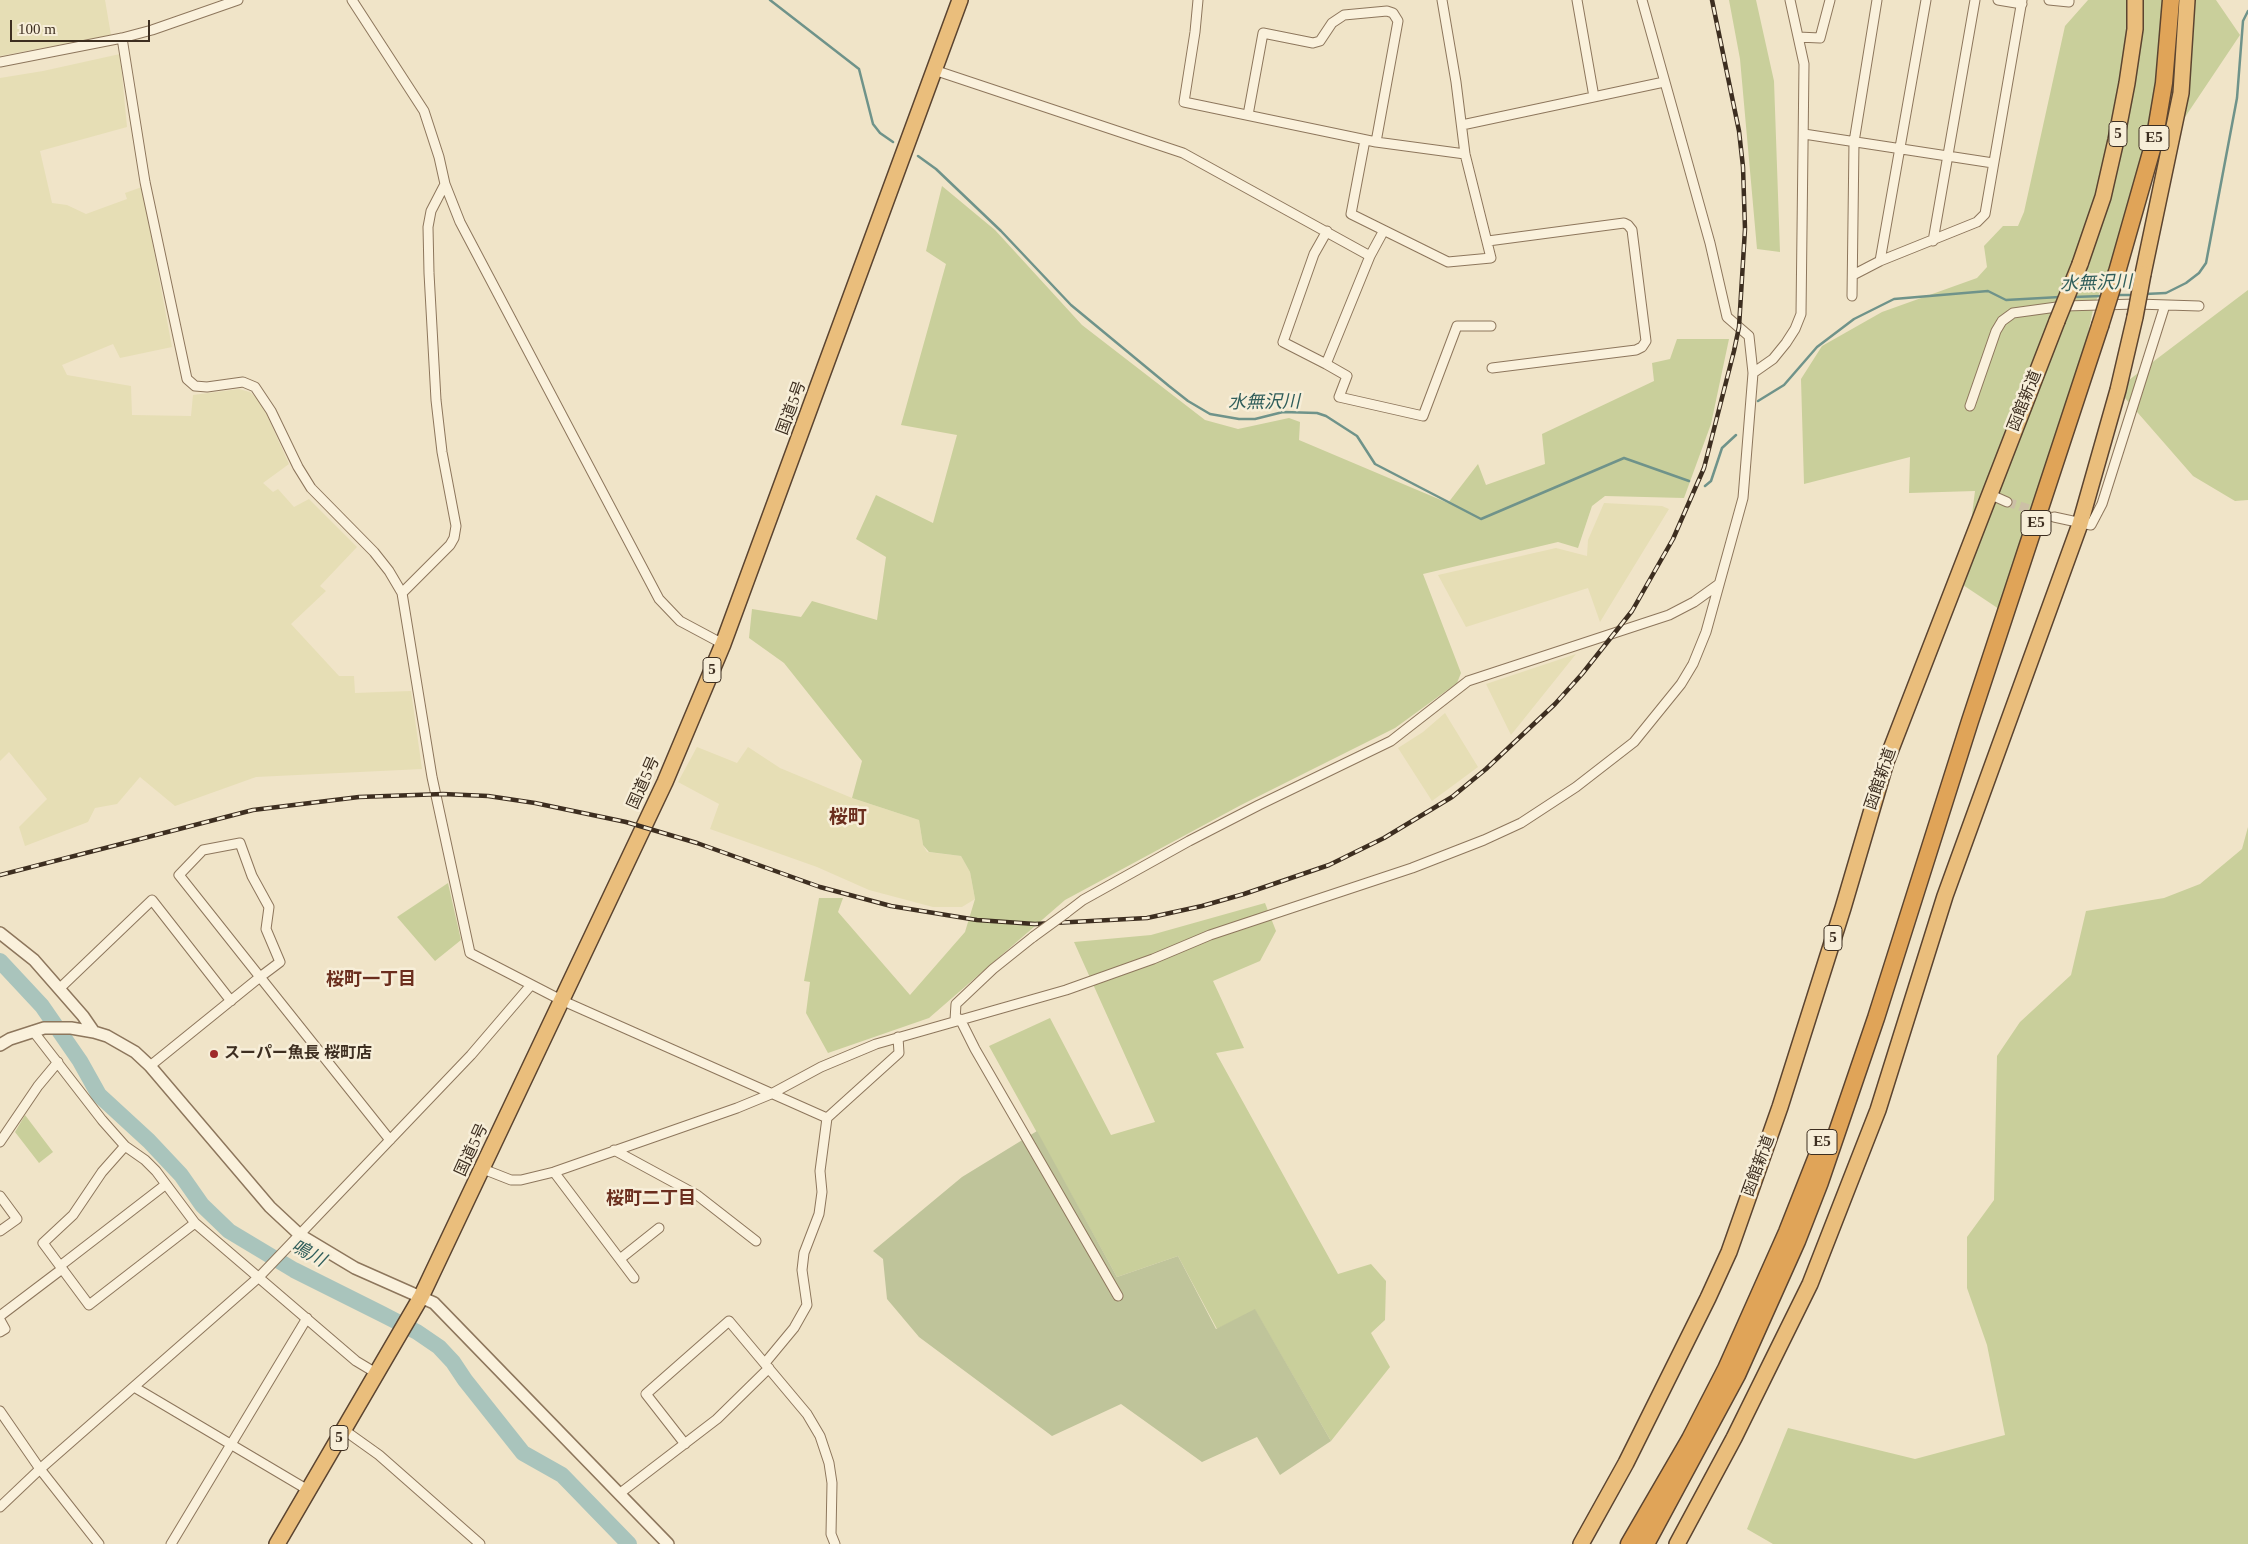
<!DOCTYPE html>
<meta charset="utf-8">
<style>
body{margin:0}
#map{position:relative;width:2248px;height:1544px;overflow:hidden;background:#f0e4c8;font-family:"Times New Roman",serif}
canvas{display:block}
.scale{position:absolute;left:10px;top:20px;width:140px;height:22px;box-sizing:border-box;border:2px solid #3d2e20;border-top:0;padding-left:6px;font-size:15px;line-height:18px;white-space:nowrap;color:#3d2e20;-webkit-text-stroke:4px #f7eed8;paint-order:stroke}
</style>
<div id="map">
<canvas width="2248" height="1544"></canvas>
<div class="scale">100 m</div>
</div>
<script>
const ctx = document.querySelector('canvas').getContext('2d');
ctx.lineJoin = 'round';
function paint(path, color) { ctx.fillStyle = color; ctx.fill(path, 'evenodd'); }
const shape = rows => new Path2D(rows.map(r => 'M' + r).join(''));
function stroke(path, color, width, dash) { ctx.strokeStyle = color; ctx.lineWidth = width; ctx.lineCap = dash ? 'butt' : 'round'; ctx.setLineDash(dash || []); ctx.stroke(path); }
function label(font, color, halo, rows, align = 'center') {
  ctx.font = font + ' "Times New Roman","Noto Sans JP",serif'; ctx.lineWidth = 5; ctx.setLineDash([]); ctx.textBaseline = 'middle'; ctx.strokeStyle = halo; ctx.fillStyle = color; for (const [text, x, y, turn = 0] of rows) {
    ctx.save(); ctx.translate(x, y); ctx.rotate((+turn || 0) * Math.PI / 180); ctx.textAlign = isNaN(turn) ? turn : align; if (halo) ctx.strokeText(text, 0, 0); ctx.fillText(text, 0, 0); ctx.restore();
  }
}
const farmland = shape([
 [0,0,105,0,111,35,0,56],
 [120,54,127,127,40,151,52,203,67,205,86,214,127,199,125,193,142,187,172,347,120,358,113,344,62,365,67,375,131,386,132,415,191,416,193,395,239,389,250,392,261,402,289,464,263,483,273,492,278,489,294,507,309,499,357,547,320,586,326,591,291,624,339,676,354,676,355,693,411,691,422,769,256,777,175,806,140,777,117,804,95,808,88,822,25,846,19,827,47,799,9,752,0,761,0,78,43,71],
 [1604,503,1662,506,1669,509,1600,622,1588,588,1466,627,1438,575,1556,548,1587,556,1588,540],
 [1576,654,1511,735,1486,684],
 [1445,713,1478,767,1432,801,1398,748,1423,732],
 [697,747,737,763,748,747,780,768,852,798,919,820,923,845,927,852,961,856,970,872,975,899,962,907,933,907,869,890,817,867,710,829,719,804,678,782]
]);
const green = shape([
 [1729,0,1756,0,1774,81,1780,252,1757,249,1740,59],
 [2088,0,2216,0,2240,35,2165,147,2094,305,2059,468,2008,615,1963,585,1975,491,1909,493,1910,457,1804,484,1801,379,1822,346,1882,312,1977,278,1987,267,1984,246,2003,226,2018,226,2024,212,2065,26],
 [942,186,995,230,1082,325,1205,420,1238,429,1289,418,1300,422,1299,440,1448,503,1478,464,1486,485,1545,464,1542,434,1654,381,1652,363,1670,359,1677,339,1729,339,1711,424,1684,498,1605,496,1592,506,1578,548,1558,542,1423,574,1461,673,1457,683,1395,728,1241,805,1065,900,929,1018,828,1053,806,1013,810,982,804,981,819,898,843,898,838,912,910,995,965,932,975,899,970,872,961,856,929,852,923,845,919,820,852,798,862,761,784,663,749,638,752,609,801,617,812,601,877,620,886,557,856,539,876,495,933,523,957,435,901,425,946,264,926,251],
 [2248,290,2248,500,2235,501,2193,476,2117,389],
 [2248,827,2248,1544,1773,1544,1747,1529,1788,1428,1915,1459,2005,1435,1987,1345,1967,1288,1967,1237,1994,1200,1997,1056,2020,1022,2071,975,2086,911,2164,898,2200,884,2242,849],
 [448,883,461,940,435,961,397,917],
 [1265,903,1276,931,1260,961,1213,981,1244,1048,1216,1053,1338,1274,1371,1264,1386,1281,1385,1320,1371,1333,1390,1367,1331,1441,1255,1310,1217,1329,1178,1256,1117,1277,989,1046,1050,1018,1111,1135,1155,1122,1074,942,1151,935],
 [25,1115,53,1152,39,1163,15,1132]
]);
const cemetery = shape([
 [1037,1131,1117,1277,1178,1256,1216,1329,1255,1309,1331,1441,1280,1475,1257,1437,1202,1462,1121,1404,1052,1436,919,1337,887,1299,883,1259,873,1251,962,1177]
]);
const stream = shape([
 [770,0,859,69,873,124,880,133,893,142],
 [918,156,936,169,1001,231,1071,305,1169,386,1188,401,1210,414,1239,419,1255,419,1283,412,1317,413,1326,416,1357,436,1375,464,1481,519,1624,458,1689,481],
 [2145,294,2166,293,2186,283,2199,273,2206,263,2237,98,2243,21,2248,11],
 [2115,295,2135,295],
 [2073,297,2102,296],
 [1758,401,1784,385,1817,347,1854,319,1894,299,1988,291,2006,300,2060,297],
 [1705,486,1711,481,1722,448,1736,435]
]);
const river = shape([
 [0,961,42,1006,80,1061,99,1095,149,1141,181,1175,202,1205,229,1231,294,1270,382,1314,417,1332,439,1347,453,1362,465,1380,523,1453,562,1475,629,1544]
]);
const minorTunnel = shape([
 [2007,502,2054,517]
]);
const minor = shape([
 [352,0,424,111,439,157,445,184,431,211,428,227,429,273,436,400,442,452,456,526,454,538,450,545,402,593],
 [1198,0,1195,32,1184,102,1376,142,1465,154],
 [1577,0,1594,97],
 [1998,0,2022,4],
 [2049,0,2069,2,2069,0],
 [1798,37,1820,38,1830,0],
 [122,38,145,182,187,379,195,386,207,387,243,382,255,387,271,411,298,467,311,488,374,552,389,571,402,593,432,777,470,953,561,1000,827,1118],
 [0,62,122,38,152,30,238,0],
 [934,70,1183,153,1370,256],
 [1248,115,1263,33,1313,43,1320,41,1332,23,1344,15,1387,11,1393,13,1398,21,1376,142],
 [1462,125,1664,82],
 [1804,134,1993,163],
 [1365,140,1351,214,1448,262,1491,258,1465,154,1456,82,1442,0],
 [445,184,460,222,659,599,680,621,723,644],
 [1327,231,1314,254,1283,342,1326,364,1370,256,1383,232],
 [1488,241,1624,223,1628,225,1632,230,1646,341,1642,347,1636,350,1492,368],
 [1933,241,1975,0],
 [1880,261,1926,0],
 [1853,275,1880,261,1977,222,1985,214,2022,0],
 [1852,296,1854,142,1877,0],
 [1326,364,1347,376,1339,397,1423,416,1457,326,1491,326],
 [1753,373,1773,359,1786,343,1795,329,1801,314,1804,64,1790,0],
 [1970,406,1996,331,2002,321,2013,313,2064,306,2137,304,2199,306],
 [1989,494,2007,502],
 [2054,517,2091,525,2102,504,2165,305],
 [1066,913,1083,900,1189,841,1259,805,1391,741,1468,681,1669,615,1694,602,1719,584],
 [59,989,152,900,231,1001],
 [960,1019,975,1049,1118,1296],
 [955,1020,956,1004,993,969,1033,937],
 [33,1031,102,1120,125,1146,145,1160,156,1171,195,1223,356,1361,376,1373],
 [150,1066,260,977,280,962,266,929,269,907,252,876,240,843,203,850,179,875,260,977,390,1140],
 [0,1142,38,1086,58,1062],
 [125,1146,102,1172,73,1215,43,1243,89,1305,195,1223],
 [614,1150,697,1195,756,1241],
 [483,1169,511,1180,521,1180,554,1172,737,1108,771,1094,821,1067,876,1044,1066,990,1153,959,1210,935,1412,868,1484,840,1521,823,1576,787,1634,742,1681,684,1693,664,1706,632,1743,498,1753,373,1749,336,1727,317,1710,243,1642,0],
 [554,1172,634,1278],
 [0,1196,17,1219,0,1231],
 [620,1259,659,1228],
 [60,1266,165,1185],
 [0,1316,62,1269],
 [0,1320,5,1329,0,1332],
 [765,1363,794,1328,807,1305,802,1270,804,1253,819,1214,822,1192,820,1171,827,1118,899,1053,898,1037],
 [134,1387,308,1490],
 [0,1411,40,1469,99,1544],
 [344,1430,379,1455,480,1544],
 [685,1444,646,1394,729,1321,807,1414,820,1436,829,1463,832,1483,831,1534,835,1544],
 [619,1494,717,1419,769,1368],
 [0,1507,40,1469,259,1277,471,1055,531,985],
 [171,1544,307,1318]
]);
const tertiary = shape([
 [0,933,34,960,83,1016,94,1032],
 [0,1045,10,1039,44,1028,71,1028,94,1032,107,1036,135,1052,150,1066,270,1207,300,1235,355,1268,434,1303,668,1544]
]);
const trunk = shape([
 [2080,264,2103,197,2116,140,2127,83,2135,29,2135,0],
 [2143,274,2181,93,2187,0],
 [277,1544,421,1297,665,782,723,644,960,0],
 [1581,1544,1626,1463,1708,1298,1729,1252,1780,1107,1843,908,1886,762,2057,321],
 [1677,1544,1734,1438,1810,1284,1878,1110,1945,896,2080,524,2118,390,2135,317]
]);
const motorway = shape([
 [2117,272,2154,142,2164,83,2171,0],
 [1629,1544,1690,1439,1726,1369,1787,1232,1819,1151],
 [1646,1544,1737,1375,1797,1241,1820,1182,1876,1018,1970,721,2100,326]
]);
const rail = shape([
 [0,875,253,810,359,797,443,794,488,796,535,803,626,822,697,843,820,887,891,906,977,920,1035,924,1147,918,1202,906,1244,894,1329,865,1384,838,1452,797,1486,769,1555,704,1582,674,1632,611,1673,539,1704,468,1734,351,1739,327,1745,229,1743,167,1739,131,1712,0]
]);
const minorBridge = shape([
 [1033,937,1066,913]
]);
const trunkBridge = shape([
 [2135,317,2143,274],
 [2057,321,2080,264]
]);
const motorwayBridge = shape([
 [2100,326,2117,272]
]);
const markers = [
 [214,1054,5,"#9e2a2b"]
];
const shields = [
 [2118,134,18],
 [2154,138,30],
 [2036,523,30],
 [712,670,18],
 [1833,938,18],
 [1822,1142,30],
 [339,1438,18]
];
const shieldNames = [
 ["5",2118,134],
 ["E5",2154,138],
 ["E5",2036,523],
 ["5",712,670],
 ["5",1833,938],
 ["E5",1822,1142],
 ["5",339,1438]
];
const streetNames = [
 ["函館新道",2025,401,-68],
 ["国道5号",792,408,-70],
 ["函館新道",1881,779,-71],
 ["国道5号",644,783,-66],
 ["国道5号",472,1150,-65],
 ["函館新道",1759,1166,-70]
];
const poiNames = [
 ["スーパー魚長 桜町店",224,1054]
];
const waterNames = [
 ["水無沢川",2096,284,-2],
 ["水無沢川",1264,403,-1],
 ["鳴川",308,1254,28]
];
const neighbourhoodNames = [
 ["桜町一丁目",371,980],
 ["桜町二丁目",651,1199]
];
const quarterNames = [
 ["桜町",848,818]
];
paint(farmland, '#e6deb5');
paint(green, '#c9cf9b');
paint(cemetery, '#bfc49a');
stroke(stream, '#6f938a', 2.5);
stroke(river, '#a9c4bc', 16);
stroke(minorTunnel, '#ccc0a6', 9, [9, 4.5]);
stroke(minor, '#8d765c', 11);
stroke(tertiary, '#8d765c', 14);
stroke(trunk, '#5b4430', 18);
stroke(motorway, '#5b4430', 19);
stroke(minor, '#faf1dc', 9);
stroke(tertiary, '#faf1dc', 11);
stroke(trunk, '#eabe7c', 15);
stroke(motorway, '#e0a458', 16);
stroke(rail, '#3d2e20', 4.5);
stroke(rail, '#f7eed8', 2.5, [8]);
stroke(minorBridge, '#8d765c', 11, []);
stroke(trunkBridge, '#5b4430', 18, []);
stroke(motorwayBridge, '#5b4430', 19, []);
stroke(minorBridge, '#faf1dc', 9);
stroke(trunkBridge, '#eabe7c', 15);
stroke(motorwayBridge, '#e0a458', 16);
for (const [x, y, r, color] of markers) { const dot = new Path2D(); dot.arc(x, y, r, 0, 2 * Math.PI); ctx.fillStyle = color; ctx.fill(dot); stroke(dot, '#f7eed8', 2); }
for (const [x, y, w] of shields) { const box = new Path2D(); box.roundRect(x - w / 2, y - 12.5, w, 25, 4); ctx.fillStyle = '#f7eed8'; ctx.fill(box); stroke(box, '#3d2e20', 1); }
label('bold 15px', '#3d2e20', null, shieldNames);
label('16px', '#3d2e20', '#f7eed8', streetNames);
label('bold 16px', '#3d2e20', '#f7eed8', poiNames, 'left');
label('italic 18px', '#2f5d5a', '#f7eed8', waterNames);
label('bold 18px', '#6b2e1e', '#f7eed8', neighbourhoodNames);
label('bold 19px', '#6b2e1e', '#f7eed8', quarterNames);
</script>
